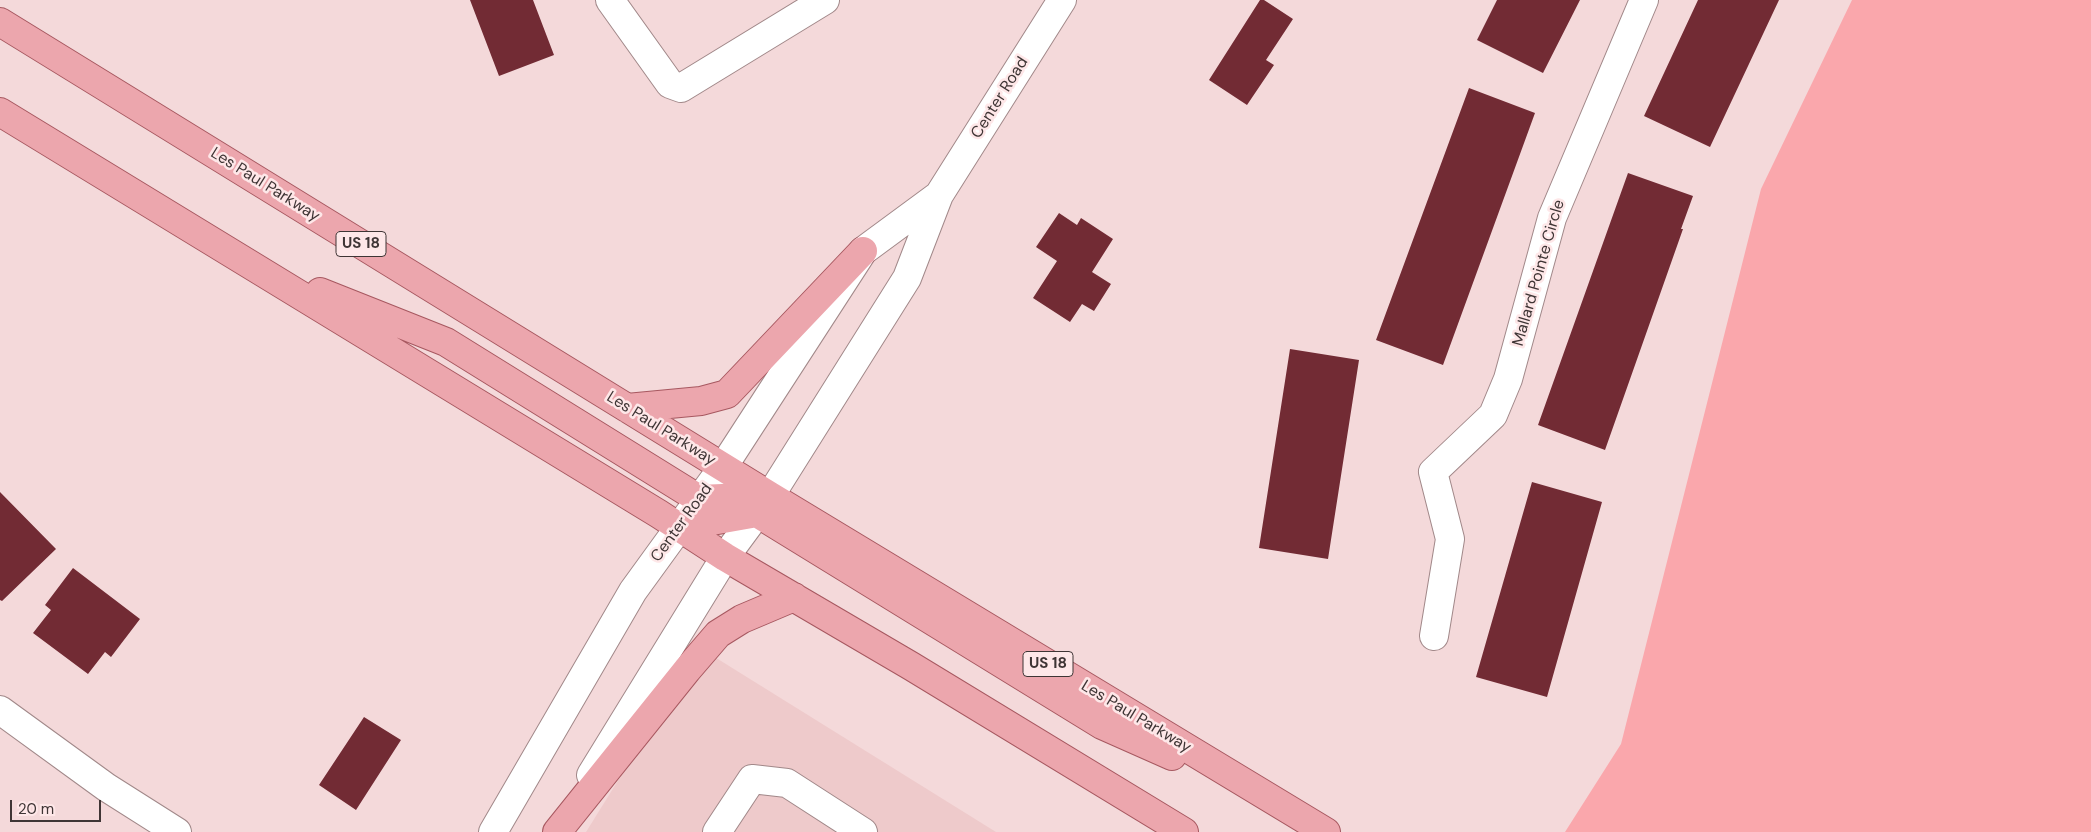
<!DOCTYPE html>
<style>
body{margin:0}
#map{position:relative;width:2091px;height:832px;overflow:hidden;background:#f4d9da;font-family:"DM Sans",sans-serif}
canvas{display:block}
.scale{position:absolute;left:10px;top:800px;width:91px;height:22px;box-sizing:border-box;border:2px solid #3f3535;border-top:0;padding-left:6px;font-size:15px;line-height:18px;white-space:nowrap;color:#3f3535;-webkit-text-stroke:4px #fee7e8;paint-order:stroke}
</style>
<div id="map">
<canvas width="2091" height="832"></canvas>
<div class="scale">20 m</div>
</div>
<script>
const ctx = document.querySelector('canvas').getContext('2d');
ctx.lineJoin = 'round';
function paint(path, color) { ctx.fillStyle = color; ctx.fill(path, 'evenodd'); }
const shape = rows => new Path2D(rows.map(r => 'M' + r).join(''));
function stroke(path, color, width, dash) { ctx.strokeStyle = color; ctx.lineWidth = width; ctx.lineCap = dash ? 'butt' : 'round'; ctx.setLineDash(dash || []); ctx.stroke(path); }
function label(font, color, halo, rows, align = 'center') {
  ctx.font = font + ' "DM Sans",sans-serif'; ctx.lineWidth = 5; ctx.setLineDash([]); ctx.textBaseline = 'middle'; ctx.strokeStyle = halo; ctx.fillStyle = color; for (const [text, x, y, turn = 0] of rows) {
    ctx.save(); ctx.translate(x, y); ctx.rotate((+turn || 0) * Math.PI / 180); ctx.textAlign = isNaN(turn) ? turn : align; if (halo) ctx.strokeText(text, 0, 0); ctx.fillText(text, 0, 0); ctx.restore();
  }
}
const built = shape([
 [713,656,996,832,586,832,619,779,670,710]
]);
const green = shape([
 [1852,0,2091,0,2091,832,1565,832,1621,744,1761,189]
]);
const building = shape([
 [470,0,533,0,554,55,499,76],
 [1260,0,1264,0,1293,19,1266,60,1274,65,1247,105,1209,80],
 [1497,0,1580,0,1543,73,1477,40],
 [1698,0,1779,0,1710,147,1644,116],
 [1469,88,1535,113,1443,365,1376,340],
 [1628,173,1693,196,1681,229,1683,229,1605,450,1538,425],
 [1059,213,1077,225,1081,218,1113,239,1092,272,1111,284,1094,311,1082,304,1070,322,1033,298,1057,261,1036,247],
 [1290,349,1359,360,1328,559,1259,548],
 [1532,482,1602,502,1547,697,1476,677],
 [0,492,56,549,2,601,0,600],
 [73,568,140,619,111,657,105,652,88,674,33,633,51,610,45,605],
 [364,717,401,740,356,810,319,785]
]);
const minor = shape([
 [610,0,670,84,681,88,825,0],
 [1434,636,1450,539,1433,472,1493,415,1508,379,1552,218,1644,0],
 [0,710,106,787,177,832],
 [591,775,725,557,770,496,907,278,939,195,1062,0],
 [493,832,633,591,723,467,863,251,939,195],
 [717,832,752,779,787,783,863,832]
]);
const major = shape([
 [0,22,770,496,1326,832],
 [0,112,659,514,725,557,911,666,1184,832],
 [320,292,446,342,699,499,770,496],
 [627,408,701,401,727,394,863,251],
 [678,527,757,513,1102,725,1172,756],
 [557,832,687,670,718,634,742,619,794,597]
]);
const shields = [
 [361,244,50],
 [1048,664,50]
];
const shieldNames = [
 ["US 18",361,244],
 ["US 18",1048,664]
];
const streetNames = [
 ["Center Road",1000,98,-58],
 ["Les Paul Parkway",265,185,32],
 ["Mallard Pointe Circle",1539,273,-74],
 ["Les Paul Parkway",661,429,32],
 ["Center Road",682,523,-54],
 ["Les Paul Parkway",1136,717,31]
];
paint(built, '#eecacb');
paint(green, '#faa7ac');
paint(building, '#722b34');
stroke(minor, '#a18889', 30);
stroke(major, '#a75860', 30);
stroke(minor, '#fff', 28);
stroke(major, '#eca6ad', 28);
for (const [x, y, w] of shields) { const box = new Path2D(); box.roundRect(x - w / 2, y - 12.5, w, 25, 4); ctx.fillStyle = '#fee7e8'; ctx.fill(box); stroke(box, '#3f3535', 1); }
label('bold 15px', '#3f3535', null, shieldNames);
label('16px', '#3f3535', '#fee7e8', streetNames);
</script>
